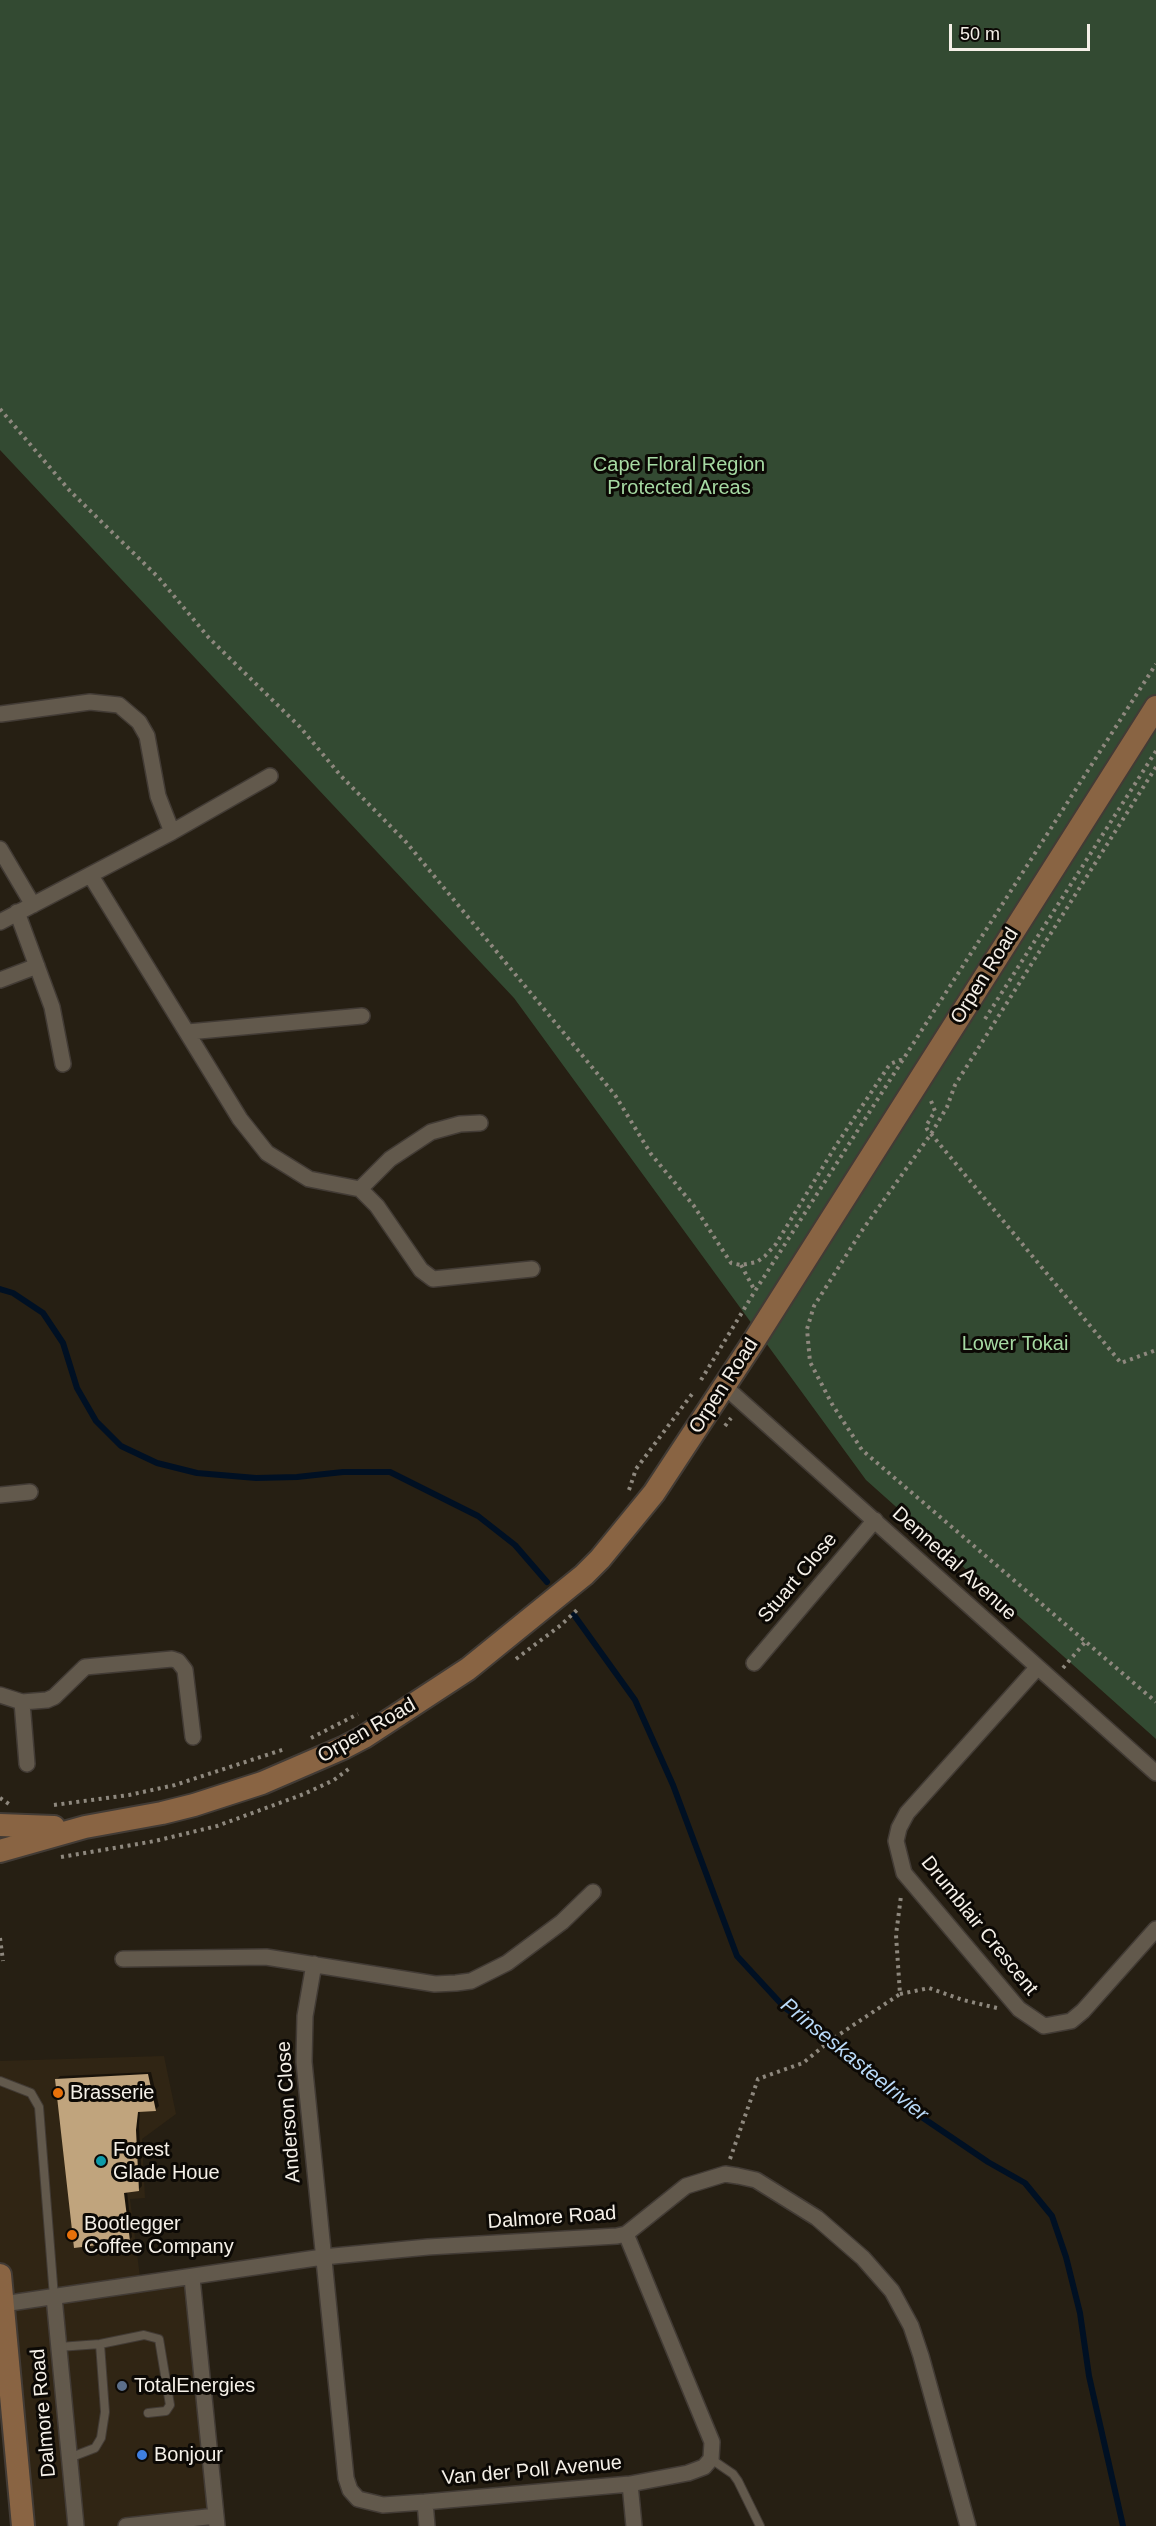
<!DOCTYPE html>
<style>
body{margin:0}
#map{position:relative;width:1156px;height:2526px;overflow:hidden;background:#261f13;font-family:Helvetica,sans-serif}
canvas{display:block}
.scale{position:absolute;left:949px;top:24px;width:141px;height:27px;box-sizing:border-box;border:3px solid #f5f0e8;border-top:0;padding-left:8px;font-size:18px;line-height:21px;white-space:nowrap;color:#f5f0e8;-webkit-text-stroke:4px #0c0905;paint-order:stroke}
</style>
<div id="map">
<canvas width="1156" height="2526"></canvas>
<div class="scale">50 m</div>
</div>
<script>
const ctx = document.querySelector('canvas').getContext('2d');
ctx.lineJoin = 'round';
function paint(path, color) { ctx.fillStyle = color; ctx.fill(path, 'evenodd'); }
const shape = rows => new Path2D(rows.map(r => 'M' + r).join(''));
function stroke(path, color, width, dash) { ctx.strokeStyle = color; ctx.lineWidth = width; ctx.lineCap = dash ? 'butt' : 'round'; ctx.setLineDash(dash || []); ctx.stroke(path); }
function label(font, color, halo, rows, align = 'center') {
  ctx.font = font + ' Helvetica,sans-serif'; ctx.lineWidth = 6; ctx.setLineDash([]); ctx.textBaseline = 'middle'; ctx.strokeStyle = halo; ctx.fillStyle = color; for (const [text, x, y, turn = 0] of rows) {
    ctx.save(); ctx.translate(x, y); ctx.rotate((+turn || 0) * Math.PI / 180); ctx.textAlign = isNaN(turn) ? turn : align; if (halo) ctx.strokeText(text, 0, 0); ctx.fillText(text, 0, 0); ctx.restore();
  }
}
const built = shape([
 [164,2056,176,2114,142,2139,145,2198,130,2199,141,2285,192,2278,216,2516,126,2526,23,2526,0,2275,0,2061]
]);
const green = shape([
 [0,0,1156,0,1156,1739,866,1480,514,998,0,450]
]);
const shadow = shape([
 [151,2072,159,2106,156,2109,140,2110,139,2126,142,2186,139,2189,127,2191,132,2237,129,2240,57,2079,60,2076]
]);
const stream = shape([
 [0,1289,13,1293,43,1313,63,1343,77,1388,96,1421,121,1446,157,1463,197,1473,256,1478,297,1477,343,1472,390,1472,478,1516,515,1545,547,1582],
 [574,1615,635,1700,673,1785,737,1956,785,2008,840,2046,895,2099,988,2162,1025,2183,1052,2216,1066,2257,1080,2313,1089,2376,1123,2526]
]);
const building = shape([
 [148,2074,156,2111,138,2112,136,2130,139,2191,124,2193,130,2241,74,2248,55,2079]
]);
const path = shape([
 [0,409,70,491,159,578,209,638,300,727,341,776,406,842,615,1095,651,1154,694,1206,731,1263,741,1265,757,1262,765,1256,776,1244,835,1147,890,1064,900,1060,903,1061],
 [1156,767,955,1085,947,1107,931,1134,861,1232,814,1306,807,1329,810,1362,832,1404,862,1450,1156,1702],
 [985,1019,1156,751],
 [931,1101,935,1111,926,1126,927,1129,1121,1363,1156,1350],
 [741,1265,755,1291],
 [701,1380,755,1291,1156,664],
 [725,1426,731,1418],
 [629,1490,636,1469,692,1394],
 [516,1659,561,1625,578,1609],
 [1063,1668,1086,1641],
 [311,1738,358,1714],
 [0,1798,9,1804],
 [54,1805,129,1795,175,1785,285,1749],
 [61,1857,155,1841,217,1826,304,1794,334,1780,350,1768],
 [0,1938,3,1961],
 [900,1994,929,1988,963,2000,997,2008],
 [730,2159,758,2079,803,2063,831,2040,900,1994,896,1935,901,1896]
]);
const service = shape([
 [0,2081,31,2093,39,2107,54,2297],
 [59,2347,100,2344,144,2335,159,2339,170,2405,166,2411,148,2413],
 [69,2458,95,2448,101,2438,105,2412,100,2344],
 [711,2459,733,2474,738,2481,760,2526]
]);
const minor = shape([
 [1,714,90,702,119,705,139,722,147,736,158,796,172,832],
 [0,849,33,905],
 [91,876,240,1119,267,1153,309,1179,360,1189,377,1206,421,1270,433,1279,532,1269],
 [17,912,52,1007,63,1064],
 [0,922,172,832,270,776],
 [0,980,37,966],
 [188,1032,362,1016],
 [360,1189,390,1159,431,1132,460,1124,480,1123],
 [723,1385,1156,1773],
 [0,1495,30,1492],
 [754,1663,875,1520],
 [1037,1668,907,1813,899,1828,896,1841,904,1873,1019,2009,1044,2026,1071,2021,1083,2011,1156,1929],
 [0,1695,22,1702,47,1700,54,1697,85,1667,172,1659,178,1661,185,1670,193,1737],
 [22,1702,27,1764],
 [123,1959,266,1957,435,1984,456,1983,471,1981,507,1963,562,1922,593,1892],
 [314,1964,305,2016,304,2062,346,2478,350,2490,358,2499,383,2505,425,2502,630,2484,688,2473,704,2467,711,2459,712,2442,626,2234],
 [192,2278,217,2526],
 [54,2297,76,2526],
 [3,2304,323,2257,428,2247,617,2236,626,2234,686,2186,725,2174,738,2176,756,2180,817,2218,863,2258,892,2291,911,2326,921,2356,968,2526],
 [630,2484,634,2526],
 [425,2502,427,2526],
 [126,2526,216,2516]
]);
const secondary = shape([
 [0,1825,54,1827],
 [0,1851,85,1827,162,1813,194,1805,262,1783,343,1748,364,1737,468,1669,584,1575,600,1559,654,1493,752,1344,1156,707],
 [0,2275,23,2526]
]);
const markers = [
 [58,2093,6,"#e8710a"],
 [101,2161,6,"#0f9aa8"],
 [72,2235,6,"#e8710a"],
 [122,2386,6,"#5c6f8a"],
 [142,2455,6,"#3f7fe0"]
];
const parkNames = [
 ["Cape Floral Region",679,465],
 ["Protected Areas",679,488],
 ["Lower Tokai",1015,1344]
];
const streetNames = [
 ["Orpen Road",985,976,-58],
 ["Orpen Road",724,1386,-57],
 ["Dennedal Avenue",954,1564,42],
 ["Stuart Close",798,1578,-50],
 ["Orpen Road",367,1731,-30],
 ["Drumblair Crescent",979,1926,51],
 ["Anderson Close",289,2112,-94],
 ["Dalmore Road",552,2218,-4],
 ["Dalmore Road",44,2413,-95],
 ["Van der Poll Avenue",532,2471,-5]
];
const poiNames = [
 ["Brasserie",70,2093],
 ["Forest",113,2150],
 ["Glade Houe",113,2173],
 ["Bootlegger",84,2224],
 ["Coffee Company",84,2247],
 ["TotalEnergies",134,2386],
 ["Bonjour",154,2455]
];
const waterNames = [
 ["Prinseskasteelrivier",854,2060,39]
];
paint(built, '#302514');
paint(green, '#334a32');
paint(shadow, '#0007');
stroke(stream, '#001023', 6);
paint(building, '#c0a47d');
stroke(service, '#423b35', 10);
stroke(minor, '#423b35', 18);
stroke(secondary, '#423b35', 26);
stroke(path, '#8e887e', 4, [3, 4.5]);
stroke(service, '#62594c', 8);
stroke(minor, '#62594c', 15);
stroke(secondary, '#896443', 22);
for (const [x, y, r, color] of markers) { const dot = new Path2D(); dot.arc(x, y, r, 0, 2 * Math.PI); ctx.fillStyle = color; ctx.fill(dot); stroke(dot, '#0c0905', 2); }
label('20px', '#a6daa3', '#0c0905', parkNames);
label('20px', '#f5f0e8', '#0c0905', streetNames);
label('20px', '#f5f0e8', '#0c0905', poiNames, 'left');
label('italic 21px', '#b9daf9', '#0c0905', waterNames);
</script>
